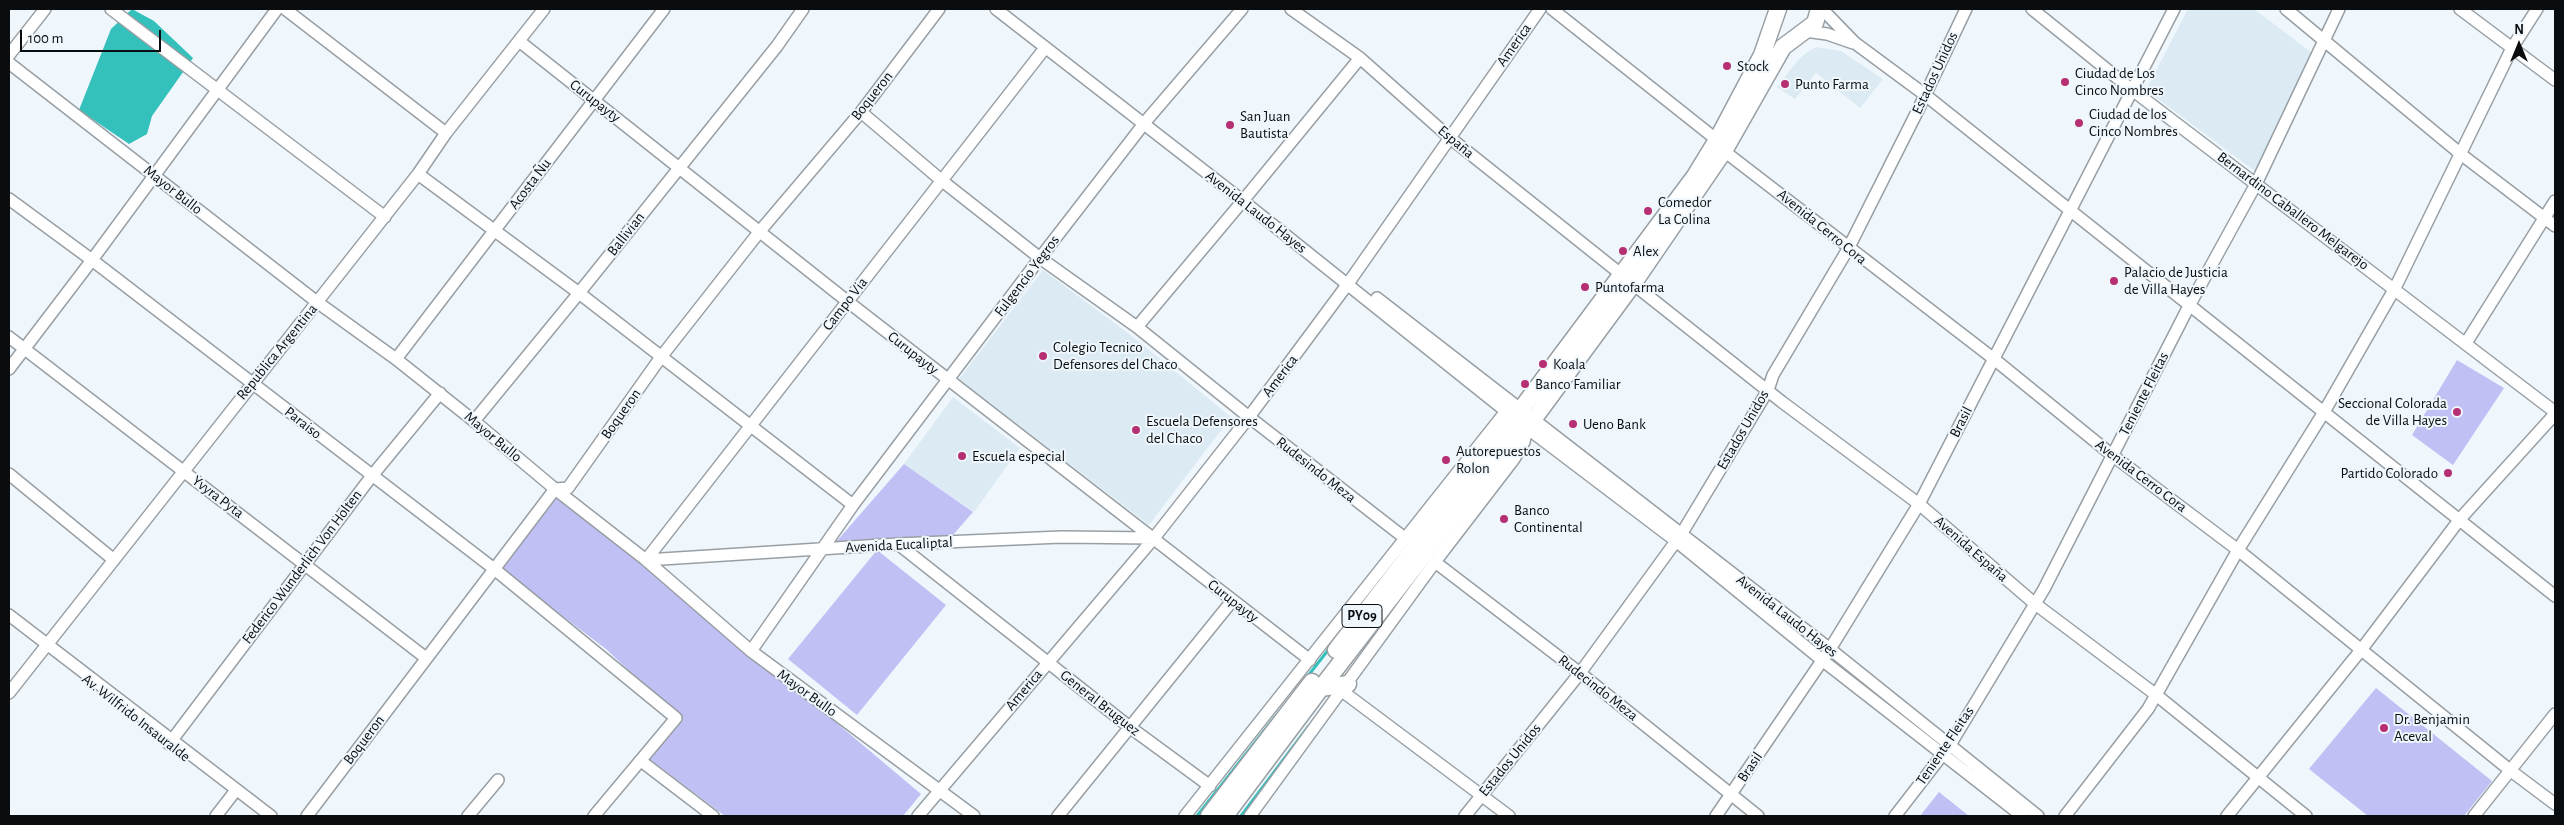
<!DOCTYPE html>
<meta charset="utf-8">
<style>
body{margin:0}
#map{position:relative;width:2564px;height:825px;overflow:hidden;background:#eff7fd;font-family:"Alegreya Sans",sans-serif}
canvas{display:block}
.frame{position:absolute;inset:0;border:10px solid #0a0d0f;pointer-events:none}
.north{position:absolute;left:2494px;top:20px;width:50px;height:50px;-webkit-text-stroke:4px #eff7fd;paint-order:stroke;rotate:0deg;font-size:14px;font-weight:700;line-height:20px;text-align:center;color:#0a0d0f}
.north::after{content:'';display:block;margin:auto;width:18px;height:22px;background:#0a0d0f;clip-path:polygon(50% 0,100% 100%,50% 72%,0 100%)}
.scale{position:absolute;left:20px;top:30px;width:141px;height:22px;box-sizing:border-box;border:2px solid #0a0d0f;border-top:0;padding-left:6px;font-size:15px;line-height:18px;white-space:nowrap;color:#0a0d0f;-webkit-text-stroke:4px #eff7fd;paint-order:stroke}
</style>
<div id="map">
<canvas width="2564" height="825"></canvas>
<div class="frame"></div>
<div class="north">N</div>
<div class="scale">100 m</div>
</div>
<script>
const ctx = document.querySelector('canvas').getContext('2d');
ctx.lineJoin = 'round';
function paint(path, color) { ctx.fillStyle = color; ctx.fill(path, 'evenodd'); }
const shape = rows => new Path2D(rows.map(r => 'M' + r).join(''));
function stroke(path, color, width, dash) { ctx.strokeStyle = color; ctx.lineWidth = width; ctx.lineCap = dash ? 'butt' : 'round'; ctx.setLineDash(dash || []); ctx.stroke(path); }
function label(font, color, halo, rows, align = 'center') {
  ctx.font = font + ' "Alegreya Sans",sans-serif'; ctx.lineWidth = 4; ctx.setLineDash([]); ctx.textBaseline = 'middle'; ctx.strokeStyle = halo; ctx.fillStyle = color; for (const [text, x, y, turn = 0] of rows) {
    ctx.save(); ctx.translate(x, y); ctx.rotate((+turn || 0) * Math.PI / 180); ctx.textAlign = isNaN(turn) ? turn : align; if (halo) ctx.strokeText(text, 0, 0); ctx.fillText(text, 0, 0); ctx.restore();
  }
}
const built = shape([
 [2188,9,2254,9,2311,52,2256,172,2146,90],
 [1816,47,1841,51,1883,79,1860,108,1816,73,1795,99,1777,87,1797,61,1806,53],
 [1043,270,1128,333,1231,417,1149,525,959,379],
 [953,397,1020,448,974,512,904,464]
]);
const green = shape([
 [2457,360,2504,388,2453,465,2412,435],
 [904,464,973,512,953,535,836,542],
 [557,495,751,651,921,794,903,816,725,816,648,758,679,718,606,649,499,568],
 [877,550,946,605,857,715,788,659],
 [2376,688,2492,781,2464,816,2368,816,2309,769],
 [1939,792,1969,816,1920,816]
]);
const water = shape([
 [132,9,154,21,193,58,152,116,147,134,129,144,79,110,111,29]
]);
const stream = shape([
 [1307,677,1329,649],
 [1197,816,1275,717],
 [1241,816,1308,727]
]);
const minor = shape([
 [111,9,385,217],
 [285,9,446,133],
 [996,9,1243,201,1527,428,1676,541,1822,660,2022,816],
 [1291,9,1360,58,1449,137,1622,275],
 [1552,9,1717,140],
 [1822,9,1855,43,1924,94,2555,596],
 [2032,9,2131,89,2555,412],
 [2286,9,2462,155,2555,226],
 [2460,9,2555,80],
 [1805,31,1827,34,1853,43],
 [519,41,847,301,1310,660],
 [9,55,45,9],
 [9,63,317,302,396,359,474,421,555,489,646,560,751,651,974,816],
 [861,112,941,180,1040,258,1137,327,1249,417,1406,539],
 [1724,151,1994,359,2112,455,2238,550,2511,771,2555,804],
 [418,174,579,293,853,505],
 [9,199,92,260,493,568,676,718,594,816],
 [1633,284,1782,402,1919,504,2034,603,2155,694,2306,816],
 [1377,298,1830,649,2038,816],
 [1137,327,1246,197,1360,58],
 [9,337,426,658],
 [2466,343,2555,201],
 [396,359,664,9],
 [9,369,92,260,277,9],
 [474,421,579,293,777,46,803,9],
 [9,474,114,560],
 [898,544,1131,728,1210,786],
 [646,560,1045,48],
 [646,560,898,544,1061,537,1154,538],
 [1435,562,1580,673,1758,816],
 [9,615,271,816],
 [751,651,853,505,1040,258,1146,121,1242,9],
 [1342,691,1509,816],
 [9,693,418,174,446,133,544,9],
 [169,744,371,477,440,393],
 [641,761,713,816],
 [216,816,233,794],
 [307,816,555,489,568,488,661,357,760,231,861,112,939,9],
 [468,816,498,780],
 [918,816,1154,538,1249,417,1347,285,1540,9],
 [1058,816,1232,601],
 [1185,816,1507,410],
 [1250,816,1435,562,1514,459,1524,442,1527,428],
 [1465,816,1580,673,1682,533,1768,390,1773,375,1848,249,1918,110,1966,9],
 [1716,816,1830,649,1919,504,2174,9],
 [1895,816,1950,745,2044,589,2189,306,2256,184,2339,9],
 [2065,816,2148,709,2238,550,2324,412,2395,288,2512,48,2537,9],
 [2227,816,2361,650,2460,519,2555,414],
 [2474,816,2555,714]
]);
const highway = shape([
 [1336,650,1521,409,1695,176,1717,140,1762,55,1778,9],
 [1321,688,1348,684],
 [1209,816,1312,682],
 [1225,816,1321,688,1508,446,1527,428,1633,284,1724,151,1783,47,1815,23,1819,9]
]);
const markers = [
 [1727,66,5,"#b62f72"],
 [2065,82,5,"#b62f72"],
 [1785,84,5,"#b62f72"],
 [2079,123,5,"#b62f72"],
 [1230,125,5,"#b62f72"],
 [1648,211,5,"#b62f72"],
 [1623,251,5,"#b62f72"],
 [2114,281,5,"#b62f72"],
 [1585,287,5,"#b62f72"],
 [1043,356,5,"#b62f72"],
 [1543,364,5,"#b62f72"],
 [1525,384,5,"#b62f72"],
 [2457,412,5,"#b62f72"],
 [1573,424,5,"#b62f72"],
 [1136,430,5,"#b62f72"],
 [962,456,5,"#b62f72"],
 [1446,460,5,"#b62f72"],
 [2448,473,5,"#b62f72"],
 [1504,519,5,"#b62f72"],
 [2384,728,5,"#b62f72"]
];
const shields = [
 [1362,616,40]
];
const shieldNames = [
 ["PY09",1362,616]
];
const streetNames = [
 ["America",1514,45,-55],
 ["Estados Unidos",1935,73,-65],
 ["Boqueron",872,96,-52],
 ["Curupayty",595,101,38],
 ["España",1456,142,40],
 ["Acosta Ñu",530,184,-53],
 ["Mayor Bullo",173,190,38],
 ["Bernardino Caballero Melgarejo",2293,211,37],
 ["Avenida Laudo Hayes",1256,212,38],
 ["Avenida Cerro Cora",1822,227,39],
 ["Ballivian",626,234,-52],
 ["Fulgencio Yegros",1027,276,-53],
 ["Campo Via",845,304,-52],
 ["Republica Argentina",277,352,-51],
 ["Curupayty",913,353,38],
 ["America",1280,376,-53],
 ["Teniente Fleitas",2144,394,-63],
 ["Boqueron",621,414,-55],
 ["Brasil",1961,422,-63],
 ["Paraiso",303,423,38],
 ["Estados Unidos",1743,430,-60],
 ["Mayor Bullo",493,437,40],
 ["Rudesindo Meza",1316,470,38],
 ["Avenida Cerro Cora",2141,476,37],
 ["Yvyra Pyta",218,497,37],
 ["Avenida Eucaliptal",899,545,-3],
 ["Avenida España",1971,549,41],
 ["Federico Wunderlich Von Holten",302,567,-53],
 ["Curupayty",1233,601,38],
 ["Avenida Laudo Hayes",1787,616,38],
 ["Rudecindo Meza",1598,688,38],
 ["America",1024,690,-50],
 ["Mayor Bullo",807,693,36],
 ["General Bruguez",1100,703,38],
 ["Av. Wilfrido Insauralde",136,718,38],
 ["Boqueron",364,740,-53],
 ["Teniente Fleitas",1945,746,-56],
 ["Estados Unidos",1510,760,-51],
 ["Brasil",1750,767,-56]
];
const poiNames = [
 ["Stock",1737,66],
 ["Ciudad de Los",2075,73],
 ["Cinco Nombres",2075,90],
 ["Punto Farma",1795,84],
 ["Ciudad de los",2089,114],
 ["Cinco Nombres",2089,131],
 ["San Juan",1240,116],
 ["Bautista",1240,133],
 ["Comedor",1658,202],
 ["La Colina",1658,219],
 ["Alex",1633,251],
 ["Palacio de Justicia",2124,272],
 ["de Villa Hayes",2124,289],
 ["Puntofarma",1595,287],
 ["Colegio Tecnico",1053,347],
 ["Defensores del Chaco",1053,364],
 ["Koala",1553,364],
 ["Banco Familiar",1535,384],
 ["Seccional Colorada",2447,403,"right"],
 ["de Villa Hayes",2447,420,"right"],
 ["Escuela Defensores",1146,421],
 ["del Chaco",1146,438],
 ["Ueno Bank",1583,424],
 ["Autorepuestos",1456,451],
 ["Rolon",1456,468],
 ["Escuela especial",972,456],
 ["Partido Colorado",2438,473,"right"],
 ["Banco",1514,510],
 ["Continental",1514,527],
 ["Dr. Benjamin",2394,719],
 ["Aceval",2394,736]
];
paint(built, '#dbeaf3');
paint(green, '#c0c0f5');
paint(water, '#34c0bb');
stroke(stream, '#34c0bb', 3);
stroke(minor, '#989fa4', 14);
stroke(highway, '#989fa4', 19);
stroke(minor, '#fff', 11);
stroke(highway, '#fff', 16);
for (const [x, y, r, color] of markers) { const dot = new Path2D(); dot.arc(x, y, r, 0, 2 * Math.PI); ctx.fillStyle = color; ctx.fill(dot); stroke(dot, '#eff7fd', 2); }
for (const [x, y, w] of shields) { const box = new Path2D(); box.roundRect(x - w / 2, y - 11.5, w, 23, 4); ctx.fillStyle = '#eff7fd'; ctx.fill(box); stroke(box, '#0a0d0f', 1); }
label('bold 14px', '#0a0d0f', null, shieldNames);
label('15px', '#0a0d0f', '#eff7fd', streetNames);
label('15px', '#0a0d0f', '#eff7fd', poiNames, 'left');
</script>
